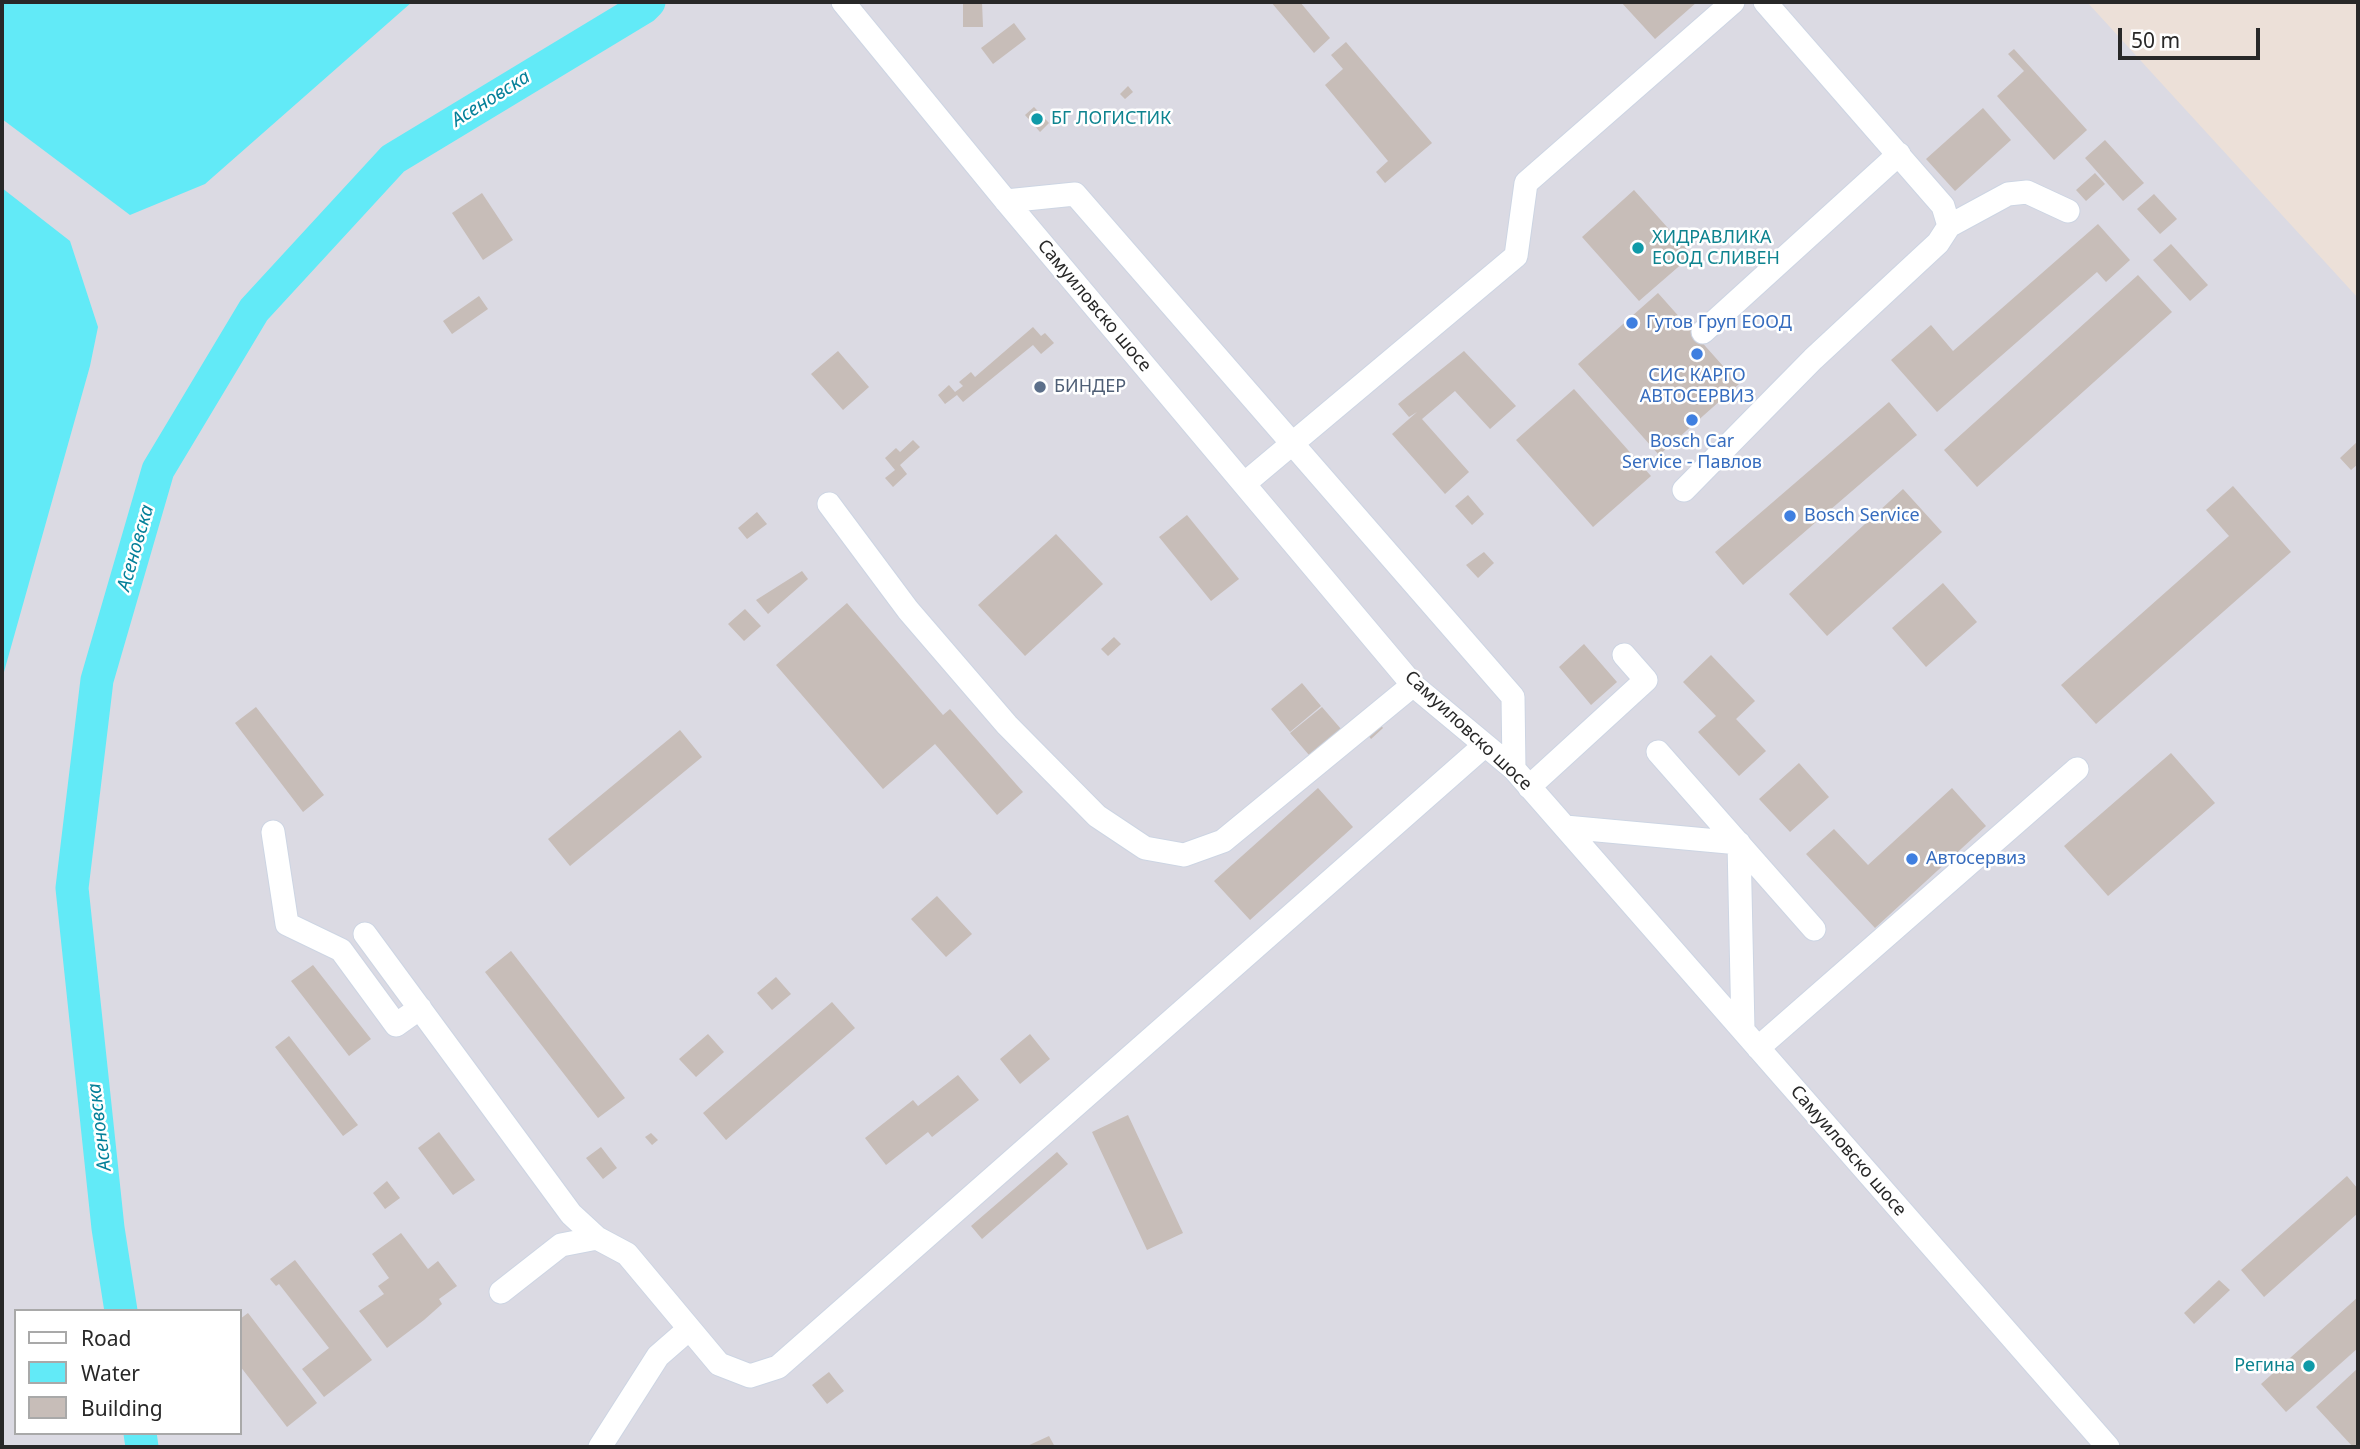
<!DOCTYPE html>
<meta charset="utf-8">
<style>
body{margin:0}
#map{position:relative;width:2360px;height:1449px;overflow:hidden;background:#ece0d8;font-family:"Noto Sans",sans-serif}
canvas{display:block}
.frame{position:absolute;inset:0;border:4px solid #282828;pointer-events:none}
.legend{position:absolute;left:14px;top:1309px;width:228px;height:126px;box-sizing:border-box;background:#fff;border:2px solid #a9a9a9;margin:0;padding:9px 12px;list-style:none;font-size:21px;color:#282828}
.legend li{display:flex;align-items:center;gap:14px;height:35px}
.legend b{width:35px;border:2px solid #a9a9a9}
.scale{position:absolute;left:2118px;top:28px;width:142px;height:32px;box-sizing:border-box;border:4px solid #282828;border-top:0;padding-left:9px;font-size:21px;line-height:24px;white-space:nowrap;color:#282828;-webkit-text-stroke:5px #fff;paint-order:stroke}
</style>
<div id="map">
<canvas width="2360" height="1449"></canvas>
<div class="frame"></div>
<ul class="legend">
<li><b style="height:9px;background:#fff"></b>Road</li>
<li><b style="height:19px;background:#62eaf7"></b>Water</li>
<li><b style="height:19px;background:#c7bdb8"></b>Building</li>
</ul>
<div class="scale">50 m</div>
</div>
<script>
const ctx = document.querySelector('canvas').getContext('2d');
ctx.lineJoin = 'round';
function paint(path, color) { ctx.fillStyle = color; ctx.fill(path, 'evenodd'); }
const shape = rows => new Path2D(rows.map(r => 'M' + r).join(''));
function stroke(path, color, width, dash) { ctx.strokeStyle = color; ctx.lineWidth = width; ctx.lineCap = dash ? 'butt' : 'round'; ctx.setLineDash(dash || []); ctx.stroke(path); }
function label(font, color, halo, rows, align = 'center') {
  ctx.font = font + ' "Noto Sans",sans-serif'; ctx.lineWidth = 5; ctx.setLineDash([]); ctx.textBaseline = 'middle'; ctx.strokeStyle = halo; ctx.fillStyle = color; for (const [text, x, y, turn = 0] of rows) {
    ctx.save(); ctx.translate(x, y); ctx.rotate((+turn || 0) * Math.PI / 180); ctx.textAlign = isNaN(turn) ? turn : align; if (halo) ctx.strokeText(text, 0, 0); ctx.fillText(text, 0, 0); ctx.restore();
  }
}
const industrial = shape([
 [2,2,2087,2,2358,298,2358,1447,2,1447],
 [16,1311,240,1311,240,1433,16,1433]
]);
const water = shape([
 [2,2,412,2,205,184,130,215,2,119],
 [2,188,70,241,98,327,90,366,2,679]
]);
const river = shape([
 [121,1311,108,1228,72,888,97,680,158,470,254,310,393,159,643,8,649,2],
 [140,1433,142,1447]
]);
const building = shape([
 [963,2,982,2,983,27,963,27],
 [1271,2,1300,2,1330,38,1314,53],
 [1621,2,1697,2,1655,39],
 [1014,23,1026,39,993,64,981,48],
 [1346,42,1432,143,1385,183,1376,172,1388,161,1325,85,1343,69,1331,55],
 [2014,49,2087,130,2054,160,1997,96,2024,71,2008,54],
 [1128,86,1133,92,1125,99,1120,94],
 [1034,107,1049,123,1040,132,1025,115],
 [1983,108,2011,140,1955,191,1926,159],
 [2105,140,2144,183,2123,201,2085,158],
 [2095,173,2105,184,2086,201,2076,190],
 [1634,190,1692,255,1639,301,1582,237],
 [482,193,513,240,483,260,452,213],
 [2154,194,2177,219,2160,234,2137,209],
 [2098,224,2130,260,2106,282,2097,272,1937,412,1891,360,1931,325,1953,351],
 [2171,244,2208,285,2190,301,2153,260],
 [2138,275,2172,312,1977,487,1944,450],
 [1658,293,1739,384,1659,455,1578,364],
 [479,296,488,309,452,334,443,321],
 [1033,327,1041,336,1045,333,1054,343,1041,354,1033,345,963,402,957,395,945,404,938,395,949,385,955,392,963,386,959,382,971,372,975,377],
 [838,351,869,387,843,410,811,374],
 [1464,351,1516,406,1490,429,1455,391,1422,419,1469,472,1445,494,1392,434,1417,412,1409,417,1398,404],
 [1574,389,1651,476,1593,527,1516,440],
 [1889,402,1917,435,1743,585,1715,552],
 [913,440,920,447,900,465,907,474,893,487,885,478,895,470,885,458,896,448,900,452],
 [2358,441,2358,464,2351,470,2340,458],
 [2233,486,2291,552,2096,724,2061,685,2229,536,2206,510],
 [1903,489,1942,532,1827,636,1789,594],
 [1468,495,1484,514,1472,525,1455,506],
 [757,512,767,524,747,539,738,528],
 [1187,515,1239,579,1211,601,1159,537],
 [1056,534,1103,584,1025,656,978,605],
 [1484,552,1494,563,1478,578,1466,565],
 [802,571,808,579,768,614,756,600],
 [1943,583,1977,622,1926,667,1892,628],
 [847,603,943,715,950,709,1023,792,997,815,935,744,883,789,776,665],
 [745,609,761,626,744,641,728,624],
 [1114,637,1121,644,1108,656,1101,649],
 [1584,644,1617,682,1591,705,1559,667],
 [1711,655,1755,701,1736,719,1766,751,1739,776,1698,732,1716,716,1683,682],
 [1302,683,1321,706,1290,732,1271,709],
 [256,707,324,795,303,812,235,723],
 [1322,707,1341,729,1309,755,1290,733],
 [1378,722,1383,728,1371,739,1366,732],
 [680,730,702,757,570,866,548,839],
 [2171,753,2215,803,2108,896,2064,846],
 [1799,763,1829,797,1790,832,1759,799],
 [1318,788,1353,827,1250,920,1214,881],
 [1952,788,1986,826,1875,928,1806,854,1834,829,1868,865],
 [937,896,972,934,946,957,911,919],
 [511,951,625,1098,598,1118,485,972],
 [313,965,371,1039,349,1056,291,981],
 [776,977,791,994,772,1010,757,993],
 [832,1002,855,1028,726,1140,703,1113],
 [708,1034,724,1052,696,1077,679,1059],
 [1030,1034,1050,1059,1020,1084,1000,1059],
 [289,1036,358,1125,343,1136,275,1047],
 [958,1075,979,1100,932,1137,928,1132,886,1165,865,1138,913,1100,918,1106],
 [1128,1115,1183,1233,1147,1250,1092,1132],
 [439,1132,475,1180,453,1195,418,1148],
 [651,1133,658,1140,652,1145,645,1137],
 [601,1147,617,1168,603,1179,586,1158],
 [1057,1152,1068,1164,982,1239,971,1226],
 [2347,1176,2358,1189,2358,1213,2264,1297,2241,1270],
 [387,1181,400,1198,385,1209,373,1193],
 [401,1233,428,1269,438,1261,457,1286,439,1299,442,1304,424,1320,387,1348,359,1311,384,1294,378,1286,389,1278,372,1254],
 [295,1260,372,1360,324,1397,302,1369,329,1348,279,1284,276,1286,270,1279],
 [2219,1280,2230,1290,2194,1324,2184,1313],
 [2358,1297,2358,1348,2286,1412,2261,1384],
 [248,1313,317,1403,287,1427,240,1366,240,1319],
 [2358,1368,2358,1447,2353,1447,2316,1407],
 [829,1372,844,1391,827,1404,812,1385],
 [1049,1436,1055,1447,1025,1447]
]);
const minor = shape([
 [843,2,1006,201,1413,685,1514,769,2108,1447],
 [1006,201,1075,194,1513,697,1514,769],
 [1949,226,2008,194,2027,192,2068,211],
 [1703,332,1899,154],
 [1244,484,1516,256,1526,183,1733,2],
 [1684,490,1813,359,1938,243,1949,226,1943,206,1765,2],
 [829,504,908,610,1007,725,1097,816,1145,848,1184,855,1223,841,1413,685],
 [1658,752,1814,929],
 [1529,787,1646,680,1624,655],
 [1565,827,1739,843,1743,1030],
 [273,832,287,924,341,950,396,1025,420,1008],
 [365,934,571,1214,597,1238],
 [1758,1048,2077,769],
 [501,1292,561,1245,597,1238,627,1254,719,1364,750,1376,778,1367,1485,745],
 [600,1447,658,1356,689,1329]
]);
const markers = [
 [1037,119,7,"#0f9aa8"],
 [1638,248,7,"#0f9aa8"],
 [1632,323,7,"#3f7fe0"],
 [1697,354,7,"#3f7fe0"],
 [1040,387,7,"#5c6f8a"],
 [1692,420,7,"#3f7fe0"],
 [1790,516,7,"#3f7fe0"],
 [1912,859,7,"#3f7fe0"],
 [2309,1366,7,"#0f9aa8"]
];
const cultureNames = [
 ["БГ ЛОГИСТИК",1051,119],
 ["ХИДРАВЛИКА",1652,238],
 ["ЕООД СЛИВЕН",1652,259],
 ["Регина",2295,1366,"right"]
];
const streetNames = [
 ["Самуиловско шосе",1094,306,50],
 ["Самуиловско шосе",1468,731,43],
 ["Самуиловско шосе",1848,1151,49]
];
const shopNames = [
 ["Гутов Груп ЕООД",1646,323],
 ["СИС КАРГО",1697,376,"center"],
 ["АВТОСЕРВИЗ",1697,397,"center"],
 ["Bosch Car",1692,442,"center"],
 ["Service - Павлов",1692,463,"center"],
 ["Bosch Service",1804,516],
 ["Автосервиз",1926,859]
];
const serviceNames = [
 ["БИНДЕР",1054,387]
];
const waterNames = [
 ["Асеновска",491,99,-32],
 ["Асеновска",136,548,-74],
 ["Асеновска",100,1127,-97]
];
paint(industrial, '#dbdae3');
paint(water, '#62eaf7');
stroke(river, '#62eaf7', 33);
paint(building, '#c7bdb8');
stroke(minor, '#cdd5e3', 25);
stroke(minor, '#fff', 23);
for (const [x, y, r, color] of markers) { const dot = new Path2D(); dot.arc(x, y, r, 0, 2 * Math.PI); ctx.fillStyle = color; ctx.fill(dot); stroke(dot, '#fff', 2.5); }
label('18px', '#0d838f', '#fff', cultureNames, 'left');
label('18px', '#282828', '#fff', streetNames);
label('18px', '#366cbe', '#fff', shopNames, 'left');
label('18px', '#4e5e75', '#fff', serviceNames, 'left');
label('italic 19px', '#058099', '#fff', waterNames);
</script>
